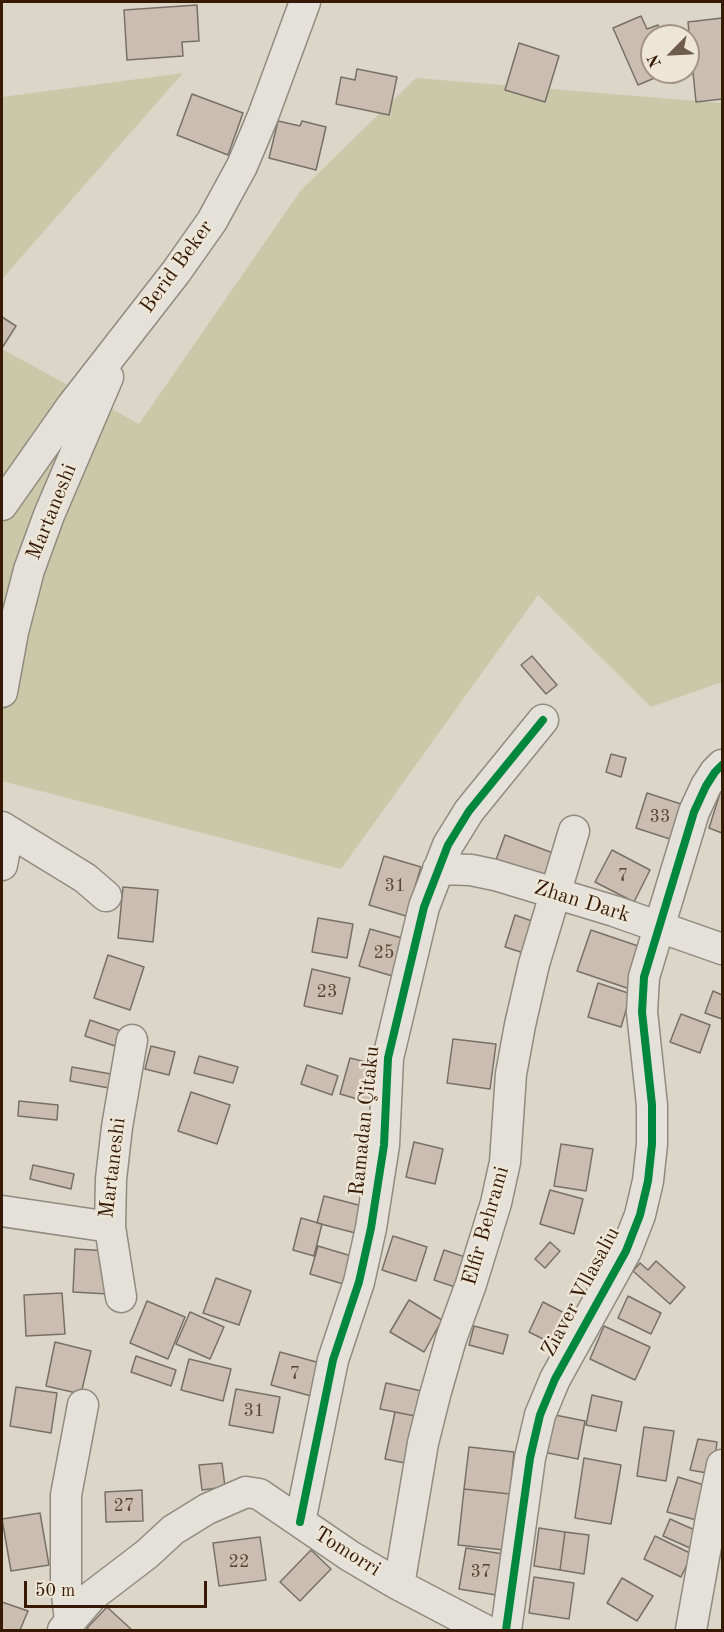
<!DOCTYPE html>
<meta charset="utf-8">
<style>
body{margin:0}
#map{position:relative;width:724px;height:1632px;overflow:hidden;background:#dcd6c9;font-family:"Old Standard TT",serif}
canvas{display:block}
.frame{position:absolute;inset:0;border:3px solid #361a05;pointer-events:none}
.north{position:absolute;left:640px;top:24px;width:60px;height:60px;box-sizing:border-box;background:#ede6d7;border:2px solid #a49483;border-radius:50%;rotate:246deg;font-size:16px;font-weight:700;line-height:24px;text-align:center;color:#361a05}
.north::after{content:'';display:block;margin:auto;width:21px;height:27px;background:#705c4a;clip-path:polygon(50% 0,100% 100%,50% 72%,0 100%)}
.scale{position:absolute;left:24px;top:1581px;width:183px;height:27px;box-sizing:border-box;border:3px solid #361a05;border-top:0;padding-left:8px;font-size:18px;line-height:21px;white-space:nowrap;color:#361a05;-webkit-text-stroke:4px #ede6d7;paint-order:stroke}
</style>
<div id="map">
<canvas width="724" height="1632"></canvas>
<div class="frame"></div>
<div class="north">N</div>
<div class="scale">50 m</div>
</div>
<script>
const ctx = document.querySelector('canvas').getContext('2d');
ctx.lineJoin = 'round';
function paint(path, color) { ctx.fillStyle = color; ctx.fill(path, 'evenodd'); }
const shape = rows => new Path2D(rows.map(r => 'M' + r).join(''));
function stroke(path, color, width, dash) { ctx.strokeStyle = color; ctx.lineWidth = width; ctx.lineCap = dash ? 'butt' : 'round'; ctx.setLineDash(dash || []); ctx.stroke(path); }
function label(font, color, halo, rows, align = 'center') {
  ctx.font = font + ' "Old Standard TT",serif'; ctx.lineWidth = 5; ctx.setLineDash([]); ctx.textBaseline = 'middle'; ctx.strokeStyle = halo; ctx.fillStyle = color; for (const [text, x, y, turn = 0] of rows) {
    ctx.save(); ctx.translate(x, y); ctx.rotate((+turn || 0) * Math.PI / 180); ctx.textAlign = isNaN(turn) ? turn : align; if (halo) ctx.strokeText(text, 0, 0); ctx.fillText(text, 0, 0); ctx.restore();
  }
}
const green = shape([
 [183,73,2,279,2,97],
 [416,78,722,103,722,682,651,707,538,595,341,869,2,781,2,349,139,424,301,190]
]);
const building = shape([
 [197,5,199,41,182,42,183,56,127,60,124,10,197,5],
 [641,16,647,29,658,25,663,36,652,36,652,72,669,72,638,85,613,28,641,16],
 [722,18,722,99,696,102,688,22,722,18],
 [519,43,559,56,545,102,505,90,519,43],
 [357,69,397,77,389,115,336,104,341,77,355,80,357,69],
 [192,94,243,113,228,155,177,135,192,94],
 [278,121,300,126,302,121,326,127,316,170,269,158,278,121],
 [2,317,16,326,2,348,2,317],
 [532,656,557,685,546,694,521,665,532,656],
 [611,754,626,758,621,777,606,772,611,754],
 [722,787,722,833,709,828,722,787],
 [647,793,684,805,673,840,636,828,647,793],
 [505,835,553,853,545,878,496,860,505,835],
 [612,850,650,870,634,902,595,882,612,850],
 [384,856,421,867,406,916,369,905,384,856],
 [123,887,158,890,153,942,118,938,123,887],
 [515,915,543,925,533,956,505,947,515,915],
 [318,918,353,924,347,958,312,952,318,918],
 [370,929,409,940,399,978,359,966,370,929],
 [591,930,644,948,630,989,577,971,591,930],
 [108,955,144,967,130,1010,94,998,108,955],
 [312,969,350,978,342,1014,304,1006,312,969],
 [598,983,631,994,621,1027,588,1017,598,983],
 [713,991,722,995,722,1019,705,1013,713,991],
 [681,1014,710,1025,700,1053,670,1042,681,1014],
 [90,1020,124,1032,118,1047,85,1036,90,1020],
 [453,1039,496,1044,490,1089,447,1083,453,1039],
 [151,1046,175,1052,169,1075,145,1069,151,1046],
 [199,1056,238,1067,233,1083,194,1073,199,1056],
 [350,1058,385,1067,375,1104,340,1094,350,1058],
 [307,1065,338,1076,332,1095,301,1084,307,1065],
 [72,1067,111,1074,109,1088,70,1081,72,1067],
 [191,1092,230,1105,217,1144,178,1131,191,1092],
 [19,1101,58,1105,57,1120,18,1116,19,1101],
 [414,1142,443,1149,435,1184,406,1177,414,1142],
 [561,1144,593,1149,586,1191,554,1186,561,1144],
 [33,1165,74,1174,71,1189,30,1179,33,1165],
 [550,1190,583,1199,574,1234,540,1224,550,1190],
 [324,1196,366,1207,359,1234,317,1223,324,1196],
 [301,1218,322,1224,314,1256,293,1250,301,1218],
 [393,1236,427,1247,416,1281,382,1270,393,1236],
 [550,1242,560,1251,545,1268,535,1259,550,1242],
 [318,1246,358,1258,350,1286,310,1274,318,1246],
 [75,1249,110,1251,108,1294,73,1292,75,1249],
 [444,1250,474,1260,464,1290,434,1280,444,1250],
 [656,1261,685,1287,670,1304,633,1271,640,1263,648,1270,656,1261],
 [216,1278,251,1291,239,1325,203,1313,216,1278],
 [62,1293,65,1334,26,1336,24,1295,62,1293],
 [628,1296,661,1313,651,1334,618,1318,628,1296],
 [409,1300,442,1320,424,1352,390,1332,409,1300],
 [147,1301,185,1317,168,1359,130,1343,147,1301],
 [543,1302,574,1318,559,1347,529,1332,543,1302],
 [190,1312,224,1327,210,1359,176,1344,190,1312],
 [474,1326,508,1335,503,1354,469,1345,474,1326],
 [604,1326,650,1347,635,1380,590,1359,604,1326],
 [55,1342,91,1351,81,1394,46,1386,55,1342],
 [280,1352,320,1363,311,1396,271,1385,280,1352],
 [136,1356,176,1370,171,1386,131,1372,136,1356],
 [189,1359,231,1369,223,1401,181,1390,189,1359],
 [386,1383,426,1392,420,1417,380,1409,386,1383],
 [16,1387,57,1393,51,1433,10,1426,16,1387],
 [236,1389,280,1397,273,1433,229,1425,236,1389],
 [592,1395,622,1402,616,1431,586,1425,592,1395],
 [395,1412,425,1418,415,1465,385,1459,395,1412],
 [550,1414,585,1421,578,1459,543,1452,550,1414],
 [644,1427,674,1431,666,1481,637,1476,644,1427],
 [698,1439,717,1442,713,1474,690,1470,698,1439],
 [469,1447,514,1452,510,1494,464,1489,469,1447],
 [584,1458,621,1465,611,1524,575,1518,584,1458],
 [222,1463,225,1487,202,1490,199,1465,222,1463],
 [678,1477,717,1489,707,1523,667,1512,678,1477],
 [464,1489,510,1494,504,1550,458,1545,464,1489],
 [142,1490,143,1521,106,1522,105,1492,142,1490],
 [40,1513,49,1565,11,1571,2,1519,40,1513],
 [670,1519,697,1531,690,1548,663,1536,670,1519],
 [539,1528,565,1532,560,1570,534,1566,539,1528],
 [565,1532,589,1535,584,1574,560,1570,565,1532],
 [655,1536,692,1554,681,1577,644,1559,655,1536],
 [260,1537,266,1580,219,1586,213,1543,260,1537],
 [466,1548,503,1554,496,1595,459,1589,466,1548],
 [311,1550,331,1569,300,1601,280,1582,311,1550],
 [534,1577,574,1583,569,1619,529,1613,534,1577],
 [622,1578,653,1596,637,1621,607,1603,622,1578],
 [2,1602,28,1611,20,1630,2,1630,2,1602],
 [107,1607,132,1630,90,1630,87,1628,107,1607]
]);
const minor = shape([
 [2,505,71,407,176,272,212,221,242,166,263,116,305,2],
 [2,692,13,632,29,570,49,515,108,377],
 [2,827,85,878,106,896],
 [2,829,5,849,2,865],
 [438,869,471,870,495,875,614,911,722,949],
 [2,1211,110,1227,111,1179,117,1127,132,1040],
 [110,1227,121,1297],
 [300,1522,333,1360,359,1282,371,1228,384,1145,388,1058,424,907,448,845,469,811,543,720],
 [399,1585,423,1443,435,1395,451,1339,471,1284,496,1203,505,1162,511,1074,520,1025,534,964,574,831],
 [70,1621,66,1585,66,1495,83,1405],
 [63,1630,92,1596,147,1554,173,1530,207,1509,246,1492,259,1494,350,1556,399,1585,485,1630],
 [506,1630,530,1458,540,1415,555,1379,626,1251,640,1215,648,1181,652,1144,652,1105,642,1012,644,977,694,812,706,786,715,772,722,765],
 [691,1630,711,1518,722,1465]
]);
const cycleway = shape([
 [300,1522,333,1360,359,1282,371,1228,384,1145,388,1058,424,907,448,845,469,811,543,720],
 [506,1630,530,1458,540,1415,555,1379,626,1251,640,1215,648,1181,652,1144,652,1105,642,1012,644,977,694,812,706,786,715,772,722,765]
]);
const numberNames = [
 ["33",660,817],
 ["7",623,876],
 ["31",395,886],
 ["25",384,953],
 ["23",327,992],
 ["7",295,1374],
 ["31",254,1411],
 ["27",124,1506],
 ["22",239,1562],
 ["37",481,1572]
];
const streetNames = [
 ["Berid Beker",177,267,-54],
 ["Martaneshi",52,512,-68],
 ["Zhan Dark",582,902,17],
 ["Ramadan Çitaku",365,1121,-84],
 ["Martaneshi",113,1168,-83],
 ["Elfir Behrami",486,1226,-74],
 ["Ziaver Vllasaliu",581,1292,-62],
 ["Tomorri",347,1552,32]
];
paint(green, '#cac8a8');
paint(building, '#cbbeb0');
stroke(building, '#787066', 1.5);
stroke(minor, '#918a7f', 33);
stroke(minor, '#e4e1db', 30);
stroke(cycleway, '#00873e', 8);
label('18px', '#5c4430', null, numberNames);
label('21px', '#361a05', '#ede6d7', streetNames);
</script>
